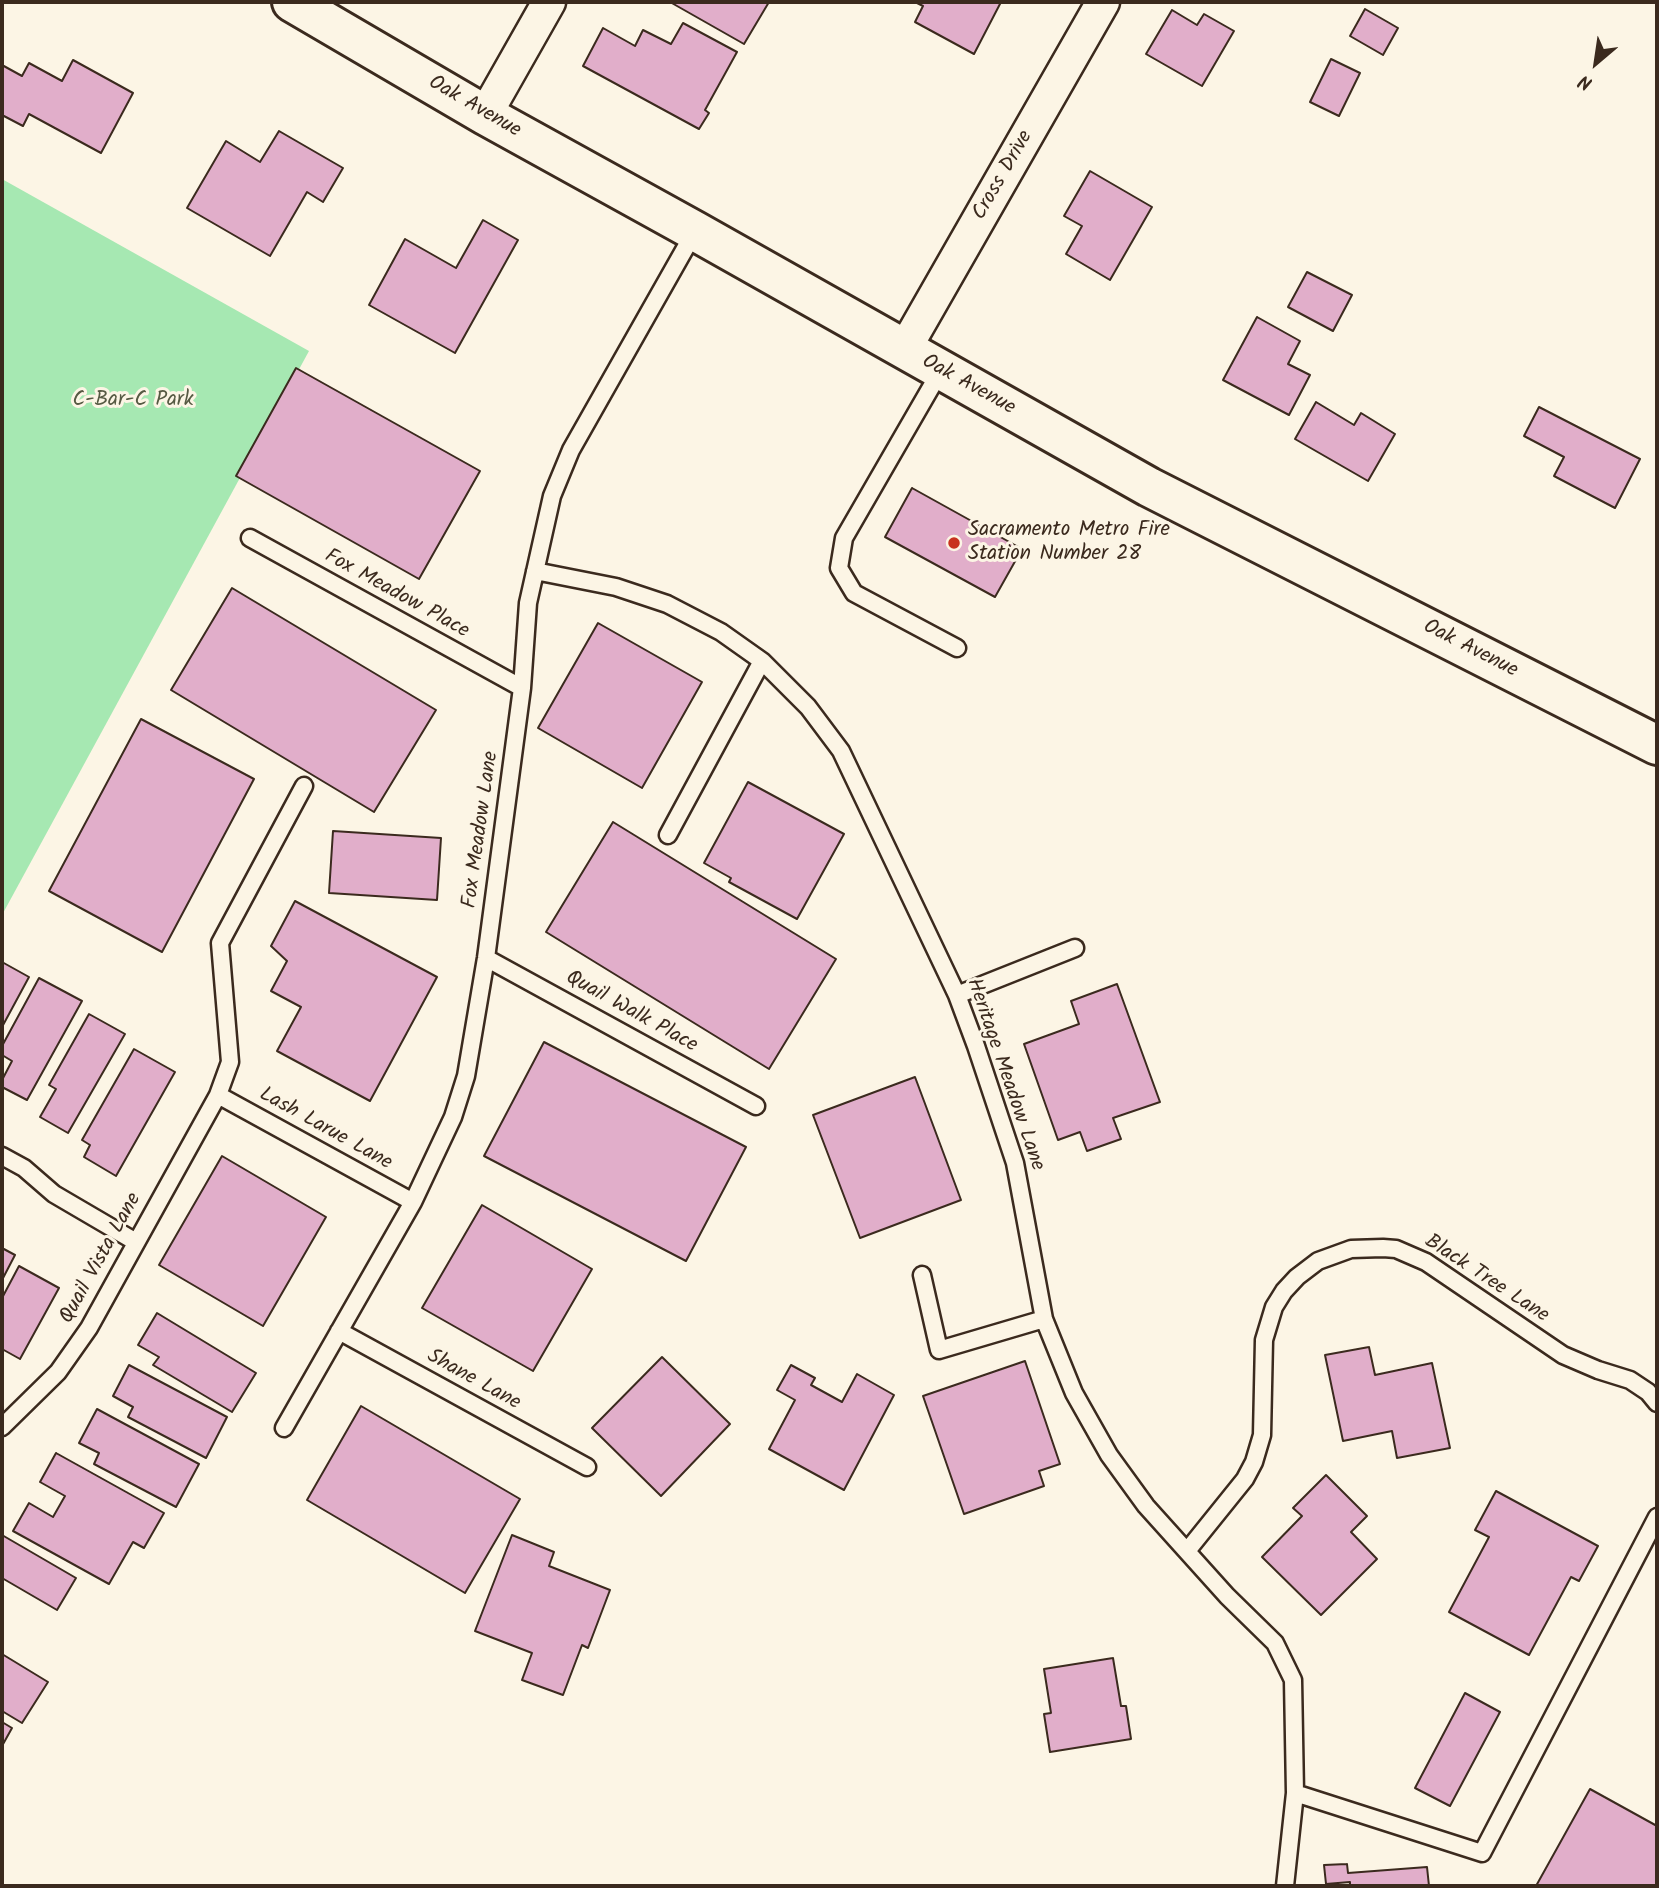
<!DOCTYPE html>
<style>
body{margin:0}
#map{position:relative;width:1659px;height:1888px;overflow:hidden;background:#fcf5e5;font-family:Kalam,sans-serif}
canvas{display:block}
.frame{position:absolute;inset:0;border:4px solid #3b2a1e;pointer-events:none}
.north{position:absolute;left:1561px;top:28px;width:70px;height:70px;-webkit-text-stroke:5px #fcf5e5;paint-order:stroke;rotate:209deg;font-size:19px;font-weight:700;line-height:28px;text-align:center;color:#3b2a1e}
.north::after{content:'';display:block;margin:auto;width:24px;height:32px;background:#3b2a1e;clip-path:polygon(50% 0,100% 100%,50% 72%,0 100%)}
</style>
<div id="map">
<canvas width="1659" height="1888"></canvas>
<div class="frame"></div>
<div class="north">N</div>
</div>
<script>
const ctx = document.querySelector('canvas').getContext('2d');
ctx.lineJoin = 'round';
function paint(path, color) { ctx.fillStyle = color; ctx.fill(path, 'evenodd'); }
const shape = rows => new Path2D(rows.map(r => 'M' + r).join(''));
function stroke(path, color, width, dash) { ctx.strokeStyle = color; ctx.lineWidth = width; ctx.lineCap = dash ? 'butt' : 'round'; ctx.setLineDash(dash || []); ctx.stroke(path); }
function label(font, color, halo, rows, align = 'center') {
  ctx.font = font + ' Kalam,sans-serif'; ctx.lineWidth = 6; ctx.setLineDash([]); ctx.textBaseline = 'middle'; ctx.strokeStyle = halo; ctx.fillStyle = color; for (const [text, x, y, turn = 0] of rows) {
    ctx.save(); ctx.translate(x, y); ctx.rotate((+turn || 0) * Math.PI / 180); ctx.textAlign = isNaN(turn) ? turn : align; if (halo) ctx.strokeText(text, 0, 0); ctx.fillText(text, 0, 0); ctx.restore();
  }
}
const green = shape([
 [2,179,309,351,2,915]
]);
const building = shape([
 [670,2,769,2,744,44,670,2],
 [915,2,1001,2,974,54,915,22,923,6,915,2],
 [1365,9,1398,28,1383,55,1350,36,1365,9],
 [1172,10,1197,25,1204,14,1234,31,1202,86,1146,54,1172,10],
 [683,23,737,52,705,110,709,113,699,129,583,66,603,28,635,46,643,30,671,44,683,23],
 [1331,59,1360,73,1339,116,1310,102,1331,59],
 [73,60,133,93,101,153,29,114,23,126,2,115,2,65,22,76,29,63,62,81,73,60],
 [279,131,343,168,323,202,307,192,270,256,187,208,226,141,260,162,279,131],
 [1090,171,1152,207,1110,280,1066,254,1082,226,1064,216,1090,171],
 [483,220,518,240,455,353,369,305,405,239,456,268,483,220],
 [1307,272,1352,295,1333,331,1288,307,1307,272],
 [1257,317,1300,341,1288,364,1310,375,1289,415,1223,380,1257,317],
 [296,368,480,471,419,579,236,476,296,368],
 [1316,402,1354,425,1361,413,1395,434,1368,481,1295,439,1316,402],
 [1539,407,1640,459,1615,508,1554,476,1564,457,1524,436,1539,407],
 [912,488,1022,549,995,597,885,537,912,488],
 [232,588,436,710,374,812,171,690,232,588],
 [598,623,702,682,642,788,538,728,598,623],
 [141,719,254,779,162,952,49,891,141,719],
 [748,782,844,834,797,919,729,882,731,878,704,863,748,782],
 [613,822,836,959,769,1069,546,932,613,822],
 [333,831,441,838,437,900,329,893,333,831],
 [295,901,437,977,370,1101,277,1051,301,1007,271,991,287,961,271,946,295,901],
 [2,962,29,977,2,1027,2,962],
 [39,978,82,1001,27,1100,2,1087,2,1080,12,1061,2,1055,2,1046,39,978],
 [1117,984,1160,1102,1113,1118,1121,1139,1087,1151,1080,1132,1058,1140,1024,1044,1079,1024,1071,1001,1117,984],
 [89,1014,125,1034,68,1133,40,1117,56,1089,49,1085,89,1014],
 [544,1042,746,1147,686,1261,484,1156,544,1042],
 [134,1049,175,1072,116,1176,84,1157,90,1145,82,1140,134,1049],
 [915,1077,961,1200,860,1238,813,1115,915,1077],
 [222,1156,326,1217,263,1326,159,1265,222,1156],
 [482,1205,592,1269,533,1371,422,1308,482,1205],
 [2,1248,15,1255,2,1280,2,1248],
 [19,1266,59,1288,20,1359,2,1349,2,1298,19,1266],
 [157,1313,256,1373,232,1412,153,1365,159,1357,138,1345,157,1313],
 [1369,1347,1375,1375,1432,1363,1450,1448,1397,1458,1392,1431,1343,1441,1325,1355,1369,1347],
 [662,1357,730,1424,661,1496,592,1428,662,1357],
 [1025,1361,1060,1464,1039,1471,1044,1486,964,1514,923,1396,1025,1361],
 [129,1365,227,1417,206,1458,128,1417,133,1407,113,1396,129,1365],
 [791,1365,815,1378,811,1385,842,1402,857,1374,894,1395,844,1490,769,1449,795,1400,777,1390,791,1365],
 [361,1406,520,1499,465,1593,307,1500,361,1406],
 [97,1409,199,1464,176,1507,94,1464,99,1453,79,1443,97,1409],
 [56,1453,164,1513,144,1548,133,1542,109,1584,13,1531,29,1503,53,1517,65,1496,40,1482,56,1453],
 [1326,1475,1367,1516,1351,1532,1377,1559,1321,1615,1262,1557,1302,1516,1293,1508,1326,1475],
 [1496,1491,1598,1546,1579,1581,1571,1577,1529,1655,1449,1612,1489,1537,1475,1530,1496,1491],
 [2,1535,76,1578,57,1610,2,1578,2,1535],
 [512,1535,554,1552,549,1566,610,1590,588,1648,582,1645,563,1695,522,1680,532,1653,475,1631,512,1535],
 [2,1654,48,1682,22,1723,2,1711,2,1654],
 [1113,1658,1121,1706,1126,1706,1131,1739,1050,1752,1044,1714,1051,1713,1044,1669,1113,1658],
 [1465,1693,1500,1712,1450,1806,1415,1788,1465,1693],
 [2,1722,12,1728,2,1746,2,1722],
 [1590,1789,1657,1826,1657,1882,1655,1886,1536,1886,1590,1789],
 [1347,1864,1348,1873,1427,1867,1429,1886,1350,1886,1350,1882,1326,1884,1324,1865,1347,1864]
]);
const lane = shape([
 [941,370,844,538,839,568,854,593,957,648],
 [250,538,522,688],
 [535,571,616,587,667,604,721,632,762,661,808,707,841,751,957,995,976,1046,1015,1163,1044,1319,1074,1393,1109,1455,1146,1506,1227,1596,1275,1643,1293,1680,1295,1793,1285,1886],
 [668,835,762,661],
 [486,958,756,1106],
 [957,995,1075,948],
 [218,1095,413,1202],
 [2,1156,24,1168,54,1194,136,1242],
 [922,1275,939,1350,1044,1319],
 [339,1331,587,1467],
 [2,1427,58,1372,89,1328,218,1095,230,1062,220,943,304,786],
 [284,1428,413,1202,453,1117,466,1076,486,958,522,688,528,603,552,496,571,450,695,231],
 [1187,1551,1245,1479,1254,1462,1262,1435,1264,1340,1274,1307,1284,1291,1297,1277,1318,1261,1351,1249,1383,1248,1396,1249,1426,1262,1563,1355,1598,1370,1630,1380,1648,1392,1657,1403],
 [1295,1793,1482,1853,1657,1517]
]);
const street = shape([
 [485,115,549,2],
 [904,350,1103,2]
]);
const secondary = shape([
 [292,2,485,115,695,231,1149,487,1657,745]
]);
const markers = [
 [954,543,7,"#c8321e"]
];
const streetNames = [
 ["Oak Avenue",474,108,30],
 ["Cross Drive",1004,176,-60],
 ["Oak Avenue",968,386,29],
 ["Fox Meadow Place",396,595,29],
 ["Oak Avenue",1470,650,27],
 ["Fox Meadow Lane",482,830,-82],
 ["Quail Walk Place",631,1013,29],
 ["Heritage Meadow Lane",1004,1075,71],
 ["Lash Larue Lane",325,1130,29],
 ["Quail Vista Lane",102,1259,-61],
 ["Black Tree Lane",1486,1280,33],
 ["Shane Lane",473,1381,29]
];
const parkNames = [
 ["C-Bar-C Park",133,401]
];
const poiNames = [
 ["Sacramento Metro Fire",968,531],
 ["Station Number 28",968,555]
];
paint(green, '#a6e8b2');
paint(building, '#e1aeca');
stroke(building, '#3b2a1e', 2);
stroke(lane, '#3b2a1e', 21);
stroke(street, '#3b2a1e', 37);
stroke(secondary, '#3b2a1e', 44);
stroke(lane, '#fcf5e5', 16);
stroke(street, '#fcf5e5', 32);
stroke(secondary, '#fcf5e5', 38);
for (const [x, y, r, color] of markers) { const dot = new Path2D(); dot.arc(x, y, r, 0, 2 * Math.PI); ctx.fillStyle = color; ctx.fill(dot); stroke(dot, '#fcf5e5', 2.5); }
label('21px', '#3b2a1e', '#fcf5e5', streetNames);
label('21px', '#565a43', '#fcf5e5', parkNames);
label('21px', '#3b2a1e', '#fcf5e5', poiNames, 'left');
</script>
